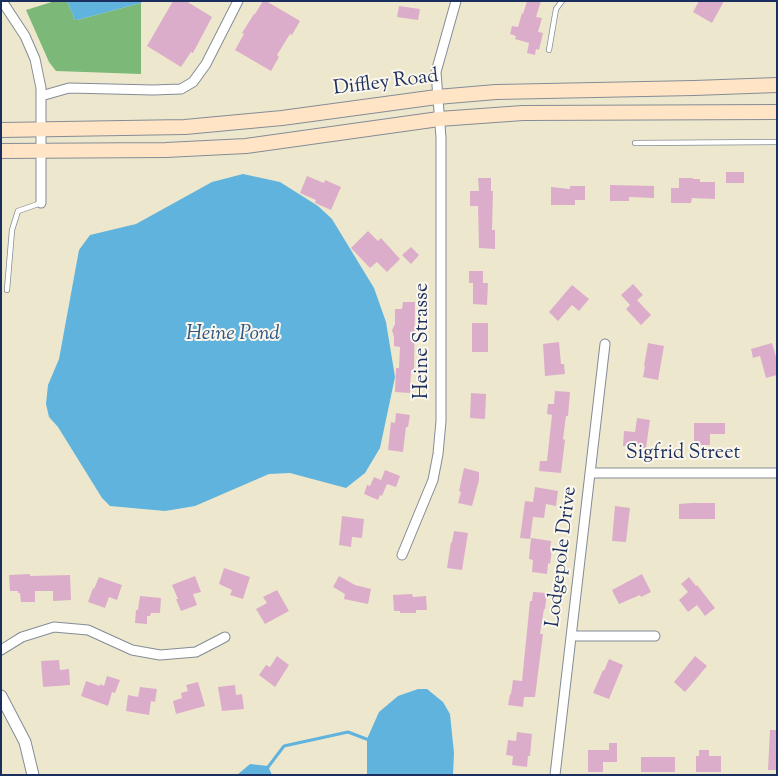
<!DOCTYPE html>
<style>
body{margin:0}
#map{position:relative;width:778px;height:776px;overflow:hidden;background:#ede8cd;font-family:"Sorts Mill Goudy",serif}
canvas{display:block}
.frame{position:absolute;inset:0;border:2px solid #1b2f5e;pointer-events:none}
</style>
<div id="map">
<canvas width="778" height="776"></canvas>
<div class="frame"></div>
</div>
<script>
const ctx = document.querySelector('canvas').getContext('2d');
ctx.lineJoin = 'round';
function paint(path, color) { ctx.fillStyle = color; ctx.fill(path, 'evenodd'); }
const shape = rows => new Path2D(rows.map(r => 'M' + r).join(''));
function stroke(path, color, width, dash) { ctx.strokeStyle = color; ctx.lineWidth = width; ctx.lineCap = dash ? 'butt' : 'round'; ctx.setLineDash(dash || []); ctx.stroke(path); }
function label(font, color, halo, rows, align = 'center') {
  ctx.font = font + ' "Sorts Mill Goudy",serif'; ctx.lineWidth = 4; ctx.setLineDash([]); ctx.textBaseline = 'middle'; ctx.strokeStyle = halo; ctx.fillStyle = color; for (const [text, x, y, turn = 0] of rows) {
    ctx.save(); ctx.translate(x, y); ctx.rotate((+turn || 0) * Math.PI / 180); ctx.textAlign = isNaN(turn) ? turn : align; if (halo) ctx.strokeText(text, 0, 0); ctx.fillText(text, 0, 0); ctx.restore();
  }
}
const forest = shape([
 [55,1,67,1,75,20,77,20,141,3,141,74,56,71,49,62,26,10]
]);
const water = shape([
 [67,1,142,1,141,3,77,20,75,20],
 [243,174,280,182,318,206,332,219,374,288,386,322,395,377,380,448,365,473,346,488,290,473,269,474,195,506,165,511,110,506,102,498,58,427,49,417,46,404,48,385,59,359,79,250,90,235,136,224,212,182],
 [418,689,427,689,443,702,450,714,454,753,453,775,367,775,367,739,379,712,398,696],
 [250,764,268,766,272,775,237,775]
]);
const stream = shape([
 [262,775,284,746,348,732,369,740]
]);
const building = shape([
 [173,1,186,1,212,17,193,53,191,52,181,67,147,46],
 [263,1,266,1,300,21,292,35,290,34,277,55,279,57,271,71,235,50,244,34,242,33,254,14,255,14],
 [527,1,541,1,536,17,542,18,538,32,543,33,539,50,536,49,535,55,527,53,529,43,515,39,516,36,510,34,512,26,518,27,522,13,523,14],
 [699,1,724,1,712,23,693,12],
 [399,6,420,9,418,20,397,17],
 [726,172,744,172,744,183,726,183],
 [307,176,324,183,325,180,341,187,331,210,315,203,316,200,300,193],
 [478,178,491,178,491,191,493,191,492,230,495,230,495,249,479,248,478,206,470,206,470,191,479,191],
 [679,178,693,178,693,179,700,179,700,182,715,182,715,199,692,198,691,203,671,203,671,188,679,188],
 [610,185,654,186,654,198,629,197,629,201,610,201],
 [570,186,585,186,585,200,575,200,575,205,551,205,551,187,570,189],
 [368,231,378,241,381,238,400,259,387,272,377,262,370,268,351,248],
 [411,247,419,255,411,264,402,255],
 [469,271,483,271,483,283,488,283,487,305,473,304,473,283,469,283],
 [633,284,643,295,637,300,651,315,641,325,626,309,630,305,621,295],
 [572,285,589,299,579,311,572,305,558,321,549,312],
 [403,302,415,302,414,370,411,370,410,393,395,392,396,368,399,368,400,347,394,346,394,337,392,330,395,324,395,309,402,309],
 [472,323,488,323,488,352,472,352],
 [559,342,561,364,564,364,565,374,545,376,543,344],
 [648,343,664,346,658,380,643,377,645,366,644,366],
 [772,343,777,360,777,375,766,378,760,356,753,358,751,349],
 [555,391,570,392,568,416,566,416,563,439,565,440,561,473,539,471,540,461,547,461,552,415,547,414,548,404,554,404],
 [471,393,486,394,485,419,470,418],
 [396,413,410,415,408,427,406,427,403,452,388,450,391,422,395,423],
 [637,418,650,420,646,448,623,446,624,431,635,432],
 [694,423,725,423,725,434,710,434,710,445,694,445],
 [464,468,479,472,479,480,472,506,458,503,461,492,459,491],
 [385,470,400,476,396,487,387,484,382,496,380,495,378,500,364,494,367,485,370,486,374,477,381,480],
 [535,487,558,491,556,506,546,504,544,518,533,517,530,539,520,538,525,501,533,502],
 [692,503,715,503,715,519,679,519,679,504],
 [615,506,630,508,626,542,612,541],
 [342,516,364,519,362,538,352,537,351,547,339,545],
 [454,531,468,533,462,570,447,568,451,542,452,542],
 [531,538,551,541,550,549,552,549,550,564,548,563,547,574,532,572,533,560,529,559],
 [224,568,250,577,243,599,230,595,232,590,219,584],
 [30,574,30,576,70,575,71,600,53,601,53,591,35,591,35,602,21,602,20,593,18,593,18,591,10,591,9,575],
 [642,574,651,592,641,597,640,595,619,604,612,590],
 [195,576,201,592,193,594,197,605,181,611,176,599,178,599,172,585],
 [339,576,355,585,371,589,368,604,344,599,345,594,333,587],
 [99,577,122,585,117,600,109,597,105,608,88,602,93,588,94,589],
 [689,577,696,586,697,585,715,608,705,616,697,605,688,612,679,600,688,592,681,584],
 [277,590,289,611,265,624,256,609,267,603,263,597],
 [533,592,547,593,545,609,544,609,540,634,543,634,535,697,524,697,523,707,508,705,510,694,511,694,513,680,522,681,530,601,532,601],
 [412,594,413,597,426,596,427,610,416,610,416,613,400,613,400,611,394,611,393,595],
 [140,596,161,598,160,613,151,613,150,616,147,616,147,624,135,623,136,610,138,610],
 [277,656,289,665,275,687,259,675,266,665,270,667],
 [695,656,707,666,685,692,674,682],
 [609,659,623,665,609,699,593,693,603,670,604,671],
 [59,660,60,670,69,669,70,685,43,687,41,661],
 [107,676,120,680,115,693,112,692,108,706,81,696,86,681,100,686,100,684,104,686],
 [198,682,205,706,176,714,173,701,182,698,181,693,188,691,186,685],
 [235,685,236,695,242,694,244,709,222,711,218,687],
 [140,687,157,689,155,702,151,701,149,715,126,711,128,695,138,697],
 [770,730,777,730,777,770,768,770],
 [517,732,532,734,530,756,528,756,527,767,512,765,513,756,506,755,508,740,516,741],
 [609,743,617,743,617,762,603,762,603,772,588,772,588,750,609,750],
 [699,750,709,750,709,756,721,756,721,772,696,772,696,756,699,756],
 [641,757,675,757,675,772,641,772]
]);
const service = shape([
 [549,50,556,9,562,1],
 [635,143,777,142],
 [7,290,12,230,18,211,41,203]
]);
const minor = shape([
 [2,1,25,36,35,59,41,88,41,203],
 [41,96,69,88,153,90,181,89,193,82,206,64,238,1],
 [590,473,777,473],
 [402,555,433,480,438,454,441,421,441,138,436,72,456,1],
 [571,636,655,636],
 [1,650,22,637,54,627,88,630,132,650,160,655,196,652,225,637],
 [555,775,605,344]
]);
const tertiary = shape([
 [1,696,25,742,33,775]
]);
const secondary = shape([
 [1,130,185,127,282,118,437,97,496,92,694,88,777,85],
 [1,151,166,150,246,146,439,119,523,113,777,112]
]);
const streetNames = [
 ["Diffley Road",386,84,-7],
 ["Heine Strasse",424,341,-90],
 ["Sigfrid Street",683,455],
 ["Lodgepole Drive",563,557,-83]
];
const waterNames = [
 ["Heine Pond",233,335]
];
paint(forest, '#7cb878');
paint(water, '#60b3dc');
stroke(stream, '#60b3dc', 3);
paint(building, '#dcadca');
stroke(service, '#848c96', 6);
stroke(minor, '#848c96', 11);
stroke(tertiary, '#848c96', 13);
stroke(secondary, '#848c96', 16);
stroke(service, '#fff', 4.5);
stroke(minor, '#fff', 9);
stroke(tertiary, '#fff', 11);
stroke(secondary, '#ffe4c6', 14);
label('20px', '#1b2f5e', '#fbf7ec', streetNames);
label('italic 21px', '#305784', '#fbf7ec', waterNames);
</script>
